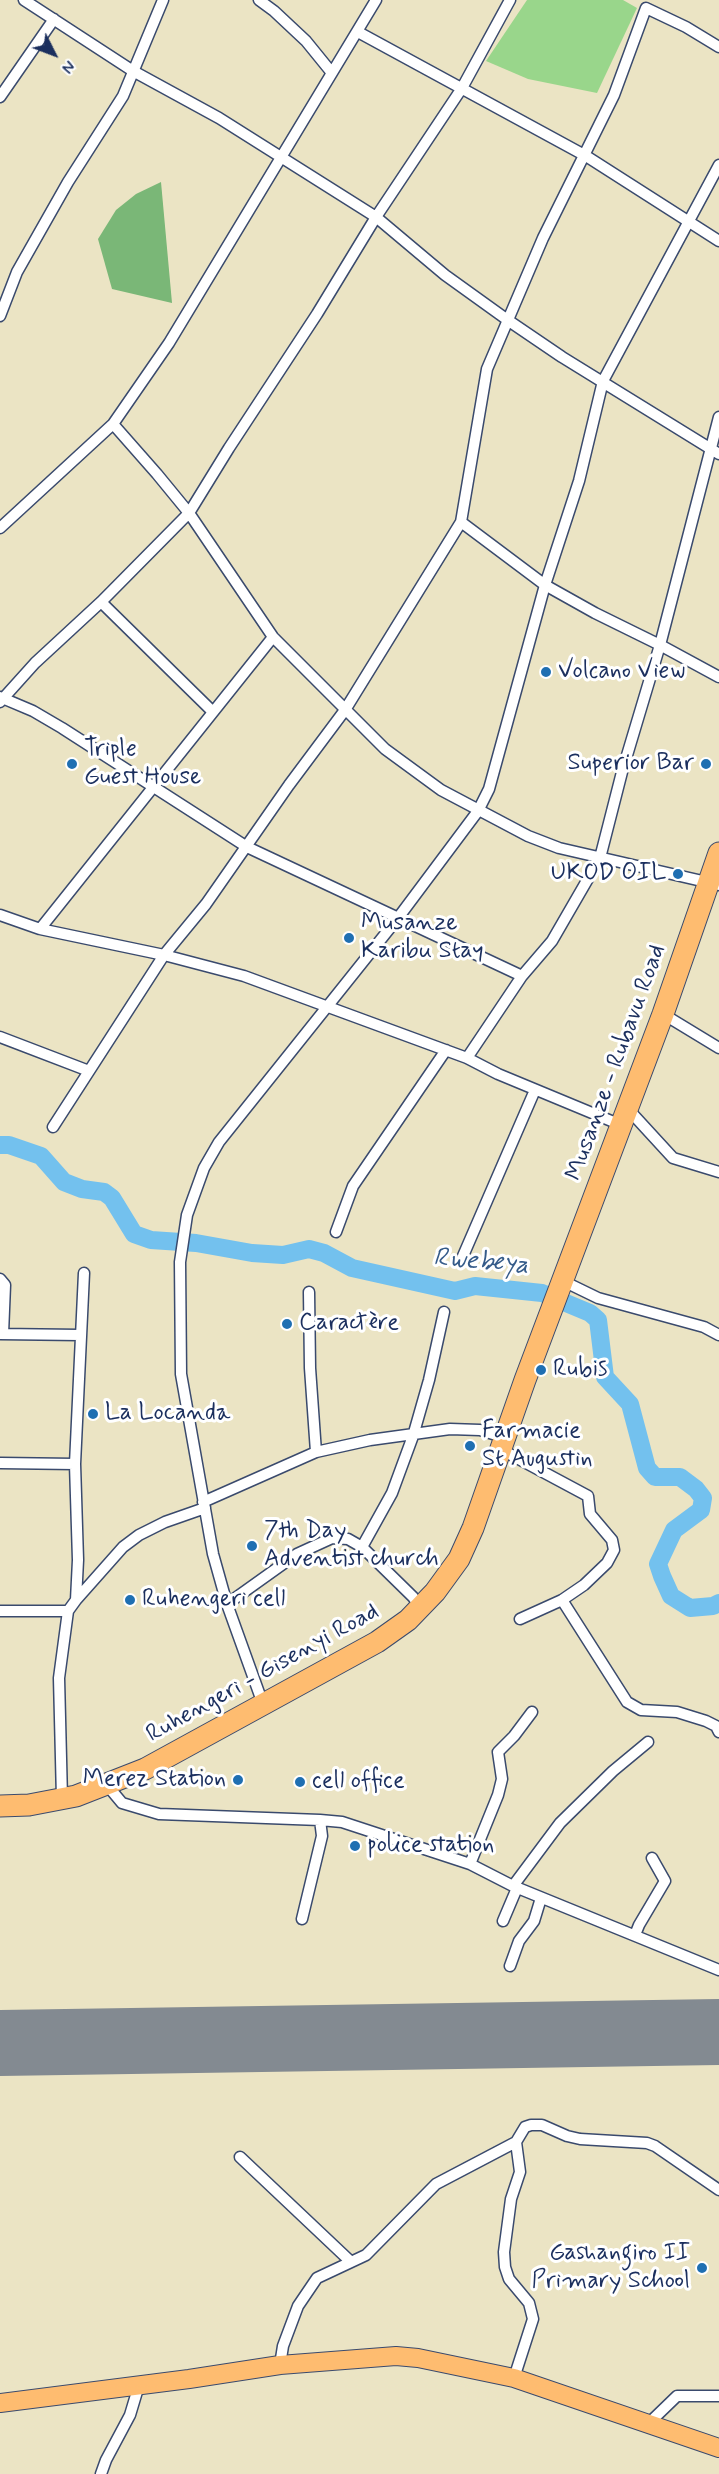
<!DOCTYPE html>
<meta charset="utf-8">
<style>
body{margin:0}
#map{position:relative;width:719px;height:2474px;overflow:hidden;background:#ebe4c4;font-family:Mynerve,sans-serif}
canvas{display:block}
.north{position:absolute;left:24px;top:24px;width:60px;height:60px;-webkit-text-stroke:4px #fff;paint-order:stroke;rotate:132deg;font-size:16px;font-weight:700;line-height:24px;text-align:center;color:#1b2f5e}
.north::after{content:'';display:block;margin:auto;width:21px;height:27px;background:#1b2f5e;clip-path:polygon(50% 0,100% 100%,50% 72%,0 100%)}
</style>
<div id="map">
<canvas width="719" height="2474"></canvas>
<div class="north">N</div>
</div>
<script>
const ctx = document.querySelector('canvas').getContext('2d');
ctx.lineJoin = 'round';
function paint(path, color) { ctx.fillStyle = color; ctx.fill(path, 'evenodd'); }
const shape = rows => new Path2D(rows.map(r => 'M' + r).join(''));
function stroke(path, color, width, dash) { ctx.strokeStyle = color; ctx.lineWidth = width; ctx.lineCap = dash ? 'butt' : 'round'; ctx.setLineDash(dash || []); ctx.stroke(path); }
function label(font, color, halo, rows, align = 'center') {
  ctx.font = font + ' Mynerve,sans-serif'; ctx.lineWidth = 6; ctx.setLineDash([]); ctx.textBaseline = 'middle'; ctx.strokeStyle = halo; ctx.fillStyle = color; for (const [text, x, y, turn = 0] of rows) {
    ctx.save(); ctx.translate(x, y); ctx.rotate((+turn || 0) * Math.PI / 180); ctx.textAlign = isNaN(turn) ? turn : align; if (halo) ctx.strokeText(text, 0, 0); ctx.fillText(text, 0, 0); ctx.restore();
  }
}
const green = shape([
 [527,0,623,0,637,8,597,93,528,79,486,61]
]);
const forest = shape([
 [161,182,172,303,112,289,98,239,116,210,136,194]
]);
const river = shape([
 [0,1145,9,1145,41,1156,64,1182,82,1189,104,1192,112,1198,134,1234,151,1240,196,1243,252,1253,283,1255,309,1249,324,1253,352,1268,455,1291,475,1286,542,1293,590,1313,598,1320,605,1377,630,1404,647,1468,655,1477,680,1477,696,1489,703,1498,701,1510,674,1530,658,1564,662,1576,671,1596,690,1608,713,1606,719,1603]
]);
const runway = shape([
 [0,2043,719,2032]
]);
const street = shape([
 [24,0,133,71,219,118,376,217,445,275,509,321,562,357,719,454],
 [259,0,274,11,306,41,332,73],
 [358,32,586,156,719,241],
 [0,97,54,19],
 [0,316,17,272,68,182,123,96,163,0],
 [113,424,157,474,189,513,273,637,385,749,441,790,528,836,559,848,719,885],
 [461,522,545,585,595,613,660,645,719,677],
 [0,528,113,424,169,343,376,0],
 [101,602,212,711],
 [0,697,33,711,62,728,247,847,522,976],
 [0,702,35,663,101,602,189,513,229,448,317,314,376,217,462,88,510,0],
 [0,915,40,929,164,955,244,976,467,1058,498,1074,621,1125],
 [40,929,273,637],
 [663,1014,719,1048],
 [0,1037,89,1071],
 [467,1058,522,976,552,941,600,858,622,772,660,645,719,417],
 [628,1109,673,1158,719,1172],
 [53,1127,164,955,206,904,289,785,345,710,461,522,487,369,543,238,614,95,646,8,686,27,719,47],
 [336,1232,353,1186,446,1050],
 [463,1256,535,1090],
 [0,1279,5,1285,3,1334],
 [563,1281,598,1298,704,1327,719,1335],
 [309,1292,310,1368,316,1452],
 [0,1334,80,1335],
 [502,1450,588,1496,590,1514,612,1540,614,1550,607,1563,584,1585,562,1600,520,1619],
 [0,1463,75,1464],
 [203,1502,316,1452,370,1440,450,1429,480,1430,506,1438],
 [362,1547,392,1493,413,1436,429,1380,444,1312],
 [76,1600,123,1547,139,1535,165,1522,205,1508],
 [562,1600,627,1702,641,1710,677,1712,706,1721,716,1726,719,1732],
 [227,1604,297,1554,332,1538,348,1539,362,1547,413,1597,420,1607],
 [0,1611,68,1611],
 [263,1704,227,1604,213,1554,181,1374,180,1262,187,1215,204,1168,219,1142,398,918,478,811,489,789,545,585,579,481,603,381,719,165],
 [107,1785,122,1803,159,1814,320,1820],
 [62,1799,59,1678,68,1611,76,1600,78,1560,75,1464,84,1273],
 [470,1864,498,1795,502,1779,498,1752,514,1736,532,1712],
 [513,1886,560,1823,613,1771,648,1742],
 [302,1919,322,1836,320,1820,342,1822,470,1864,513,1886,719,1970],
 [503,1921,517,1888],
 [635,1935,639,1925,665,1881,652,1858],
 [510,1966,519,1941,534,1921,541,1898],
 [240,2157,350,2261],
 [280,2365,283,2346,298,2306,317,2278,366,2255,436,2184,516,2142,525,2127,531,2125,542,2125,567,2136,580,2139,647,2143,655,2146,719,2190],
 [514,2378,533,2319,529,2303,509,2279,505,2267,504,2252,511,2199,520,2172,516,2142],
 [647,2425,677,2396,719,2396],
 [101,2474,106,2460,130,2415,139,2385]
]);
const primary = shape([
 [0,2403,189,2379,280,2365,396,2356,418,2358,514,2378,719,2448]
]);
const highway = shape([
 [0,1806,29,1805,76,1796,145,1769,377,1642,408,1620,435,1592,459,1559,473,1528,525,1380,663,1014,719,853]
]);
const markers = [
 [546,672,6,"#1f6fb2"],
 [72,764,6,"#1f6fb2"],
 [706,764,6,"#1f6fb2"],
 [678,874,6,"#1f6fb2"],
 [349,938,6,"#1f6fb2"],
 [287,1324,6,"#1f6fb2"],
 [541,1370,6,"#1f6fb2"],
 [93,1414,6,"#1f6fb2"],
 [470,1446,6,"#1f6fb2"],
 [252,1546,6,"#1f6fb2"],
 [130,1600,6,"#1f6fb2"],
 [238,1780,6,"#1f6fb2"],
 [300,1782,6,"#1f6fb2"],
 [355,1846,6,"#1f6fb2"],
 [702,2268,6,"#1f6fb2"]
];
const poiNames = [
 ["Volcano View",558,672],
 ["Triple",84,750],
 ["Guest House",84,778],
 ["Superior Bar",694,764,"right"],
 ["UKOD OIL",666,874,"right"],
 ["Musanze",361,924],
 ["Karibu Stay",361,952],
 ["Caractère",299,1324],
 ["Rubis",553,1370],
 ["La Locanda",105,1414],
 ["Farmacie",482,1432],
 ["St Augustin",482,1460],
 ["7th Day",264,1532],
 ["Adventist church",264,1560],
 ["Ruhengeri cell",142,1600],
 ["Merez Station",226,1780,"right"],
 ["cell office",312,1782],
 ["police station",367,1846],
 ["Gashangiro II",690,2254,"right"],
 ["Primary School",690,2282,"right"]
];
const streetNames = [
 ["Musanze - Rubavu Road",617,1063,-70],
 ["Ruhengeri - Gisenyi Road",263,1674,-29]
];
const waterNames = [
 ["Rwebeya",481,1263,5]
];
paint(green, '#99d68b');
paint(forest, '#7ab777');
stroke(river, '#73c1ee', 18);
stroke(runway, '#838a91', 66);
stroke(street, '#3a4a6d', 13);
stroke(primary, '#3a4a6d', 20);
stroke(highway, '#3a4a6d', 23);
stroke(street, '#fff', 10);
stroke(primary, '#febc70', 18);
stroke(highway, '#febc70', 21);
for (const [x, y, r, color] of markers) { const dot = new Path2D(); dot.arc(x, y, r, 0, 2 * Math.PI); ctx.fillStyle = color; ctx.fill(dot); stroke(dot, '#fff', 2); }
label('24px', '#1b2f5e', '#fff', poiNames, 'left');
label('24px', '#1b2f5e', '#fff', streetNames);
label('italic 26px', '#355b89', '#fff', waterNames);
</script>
